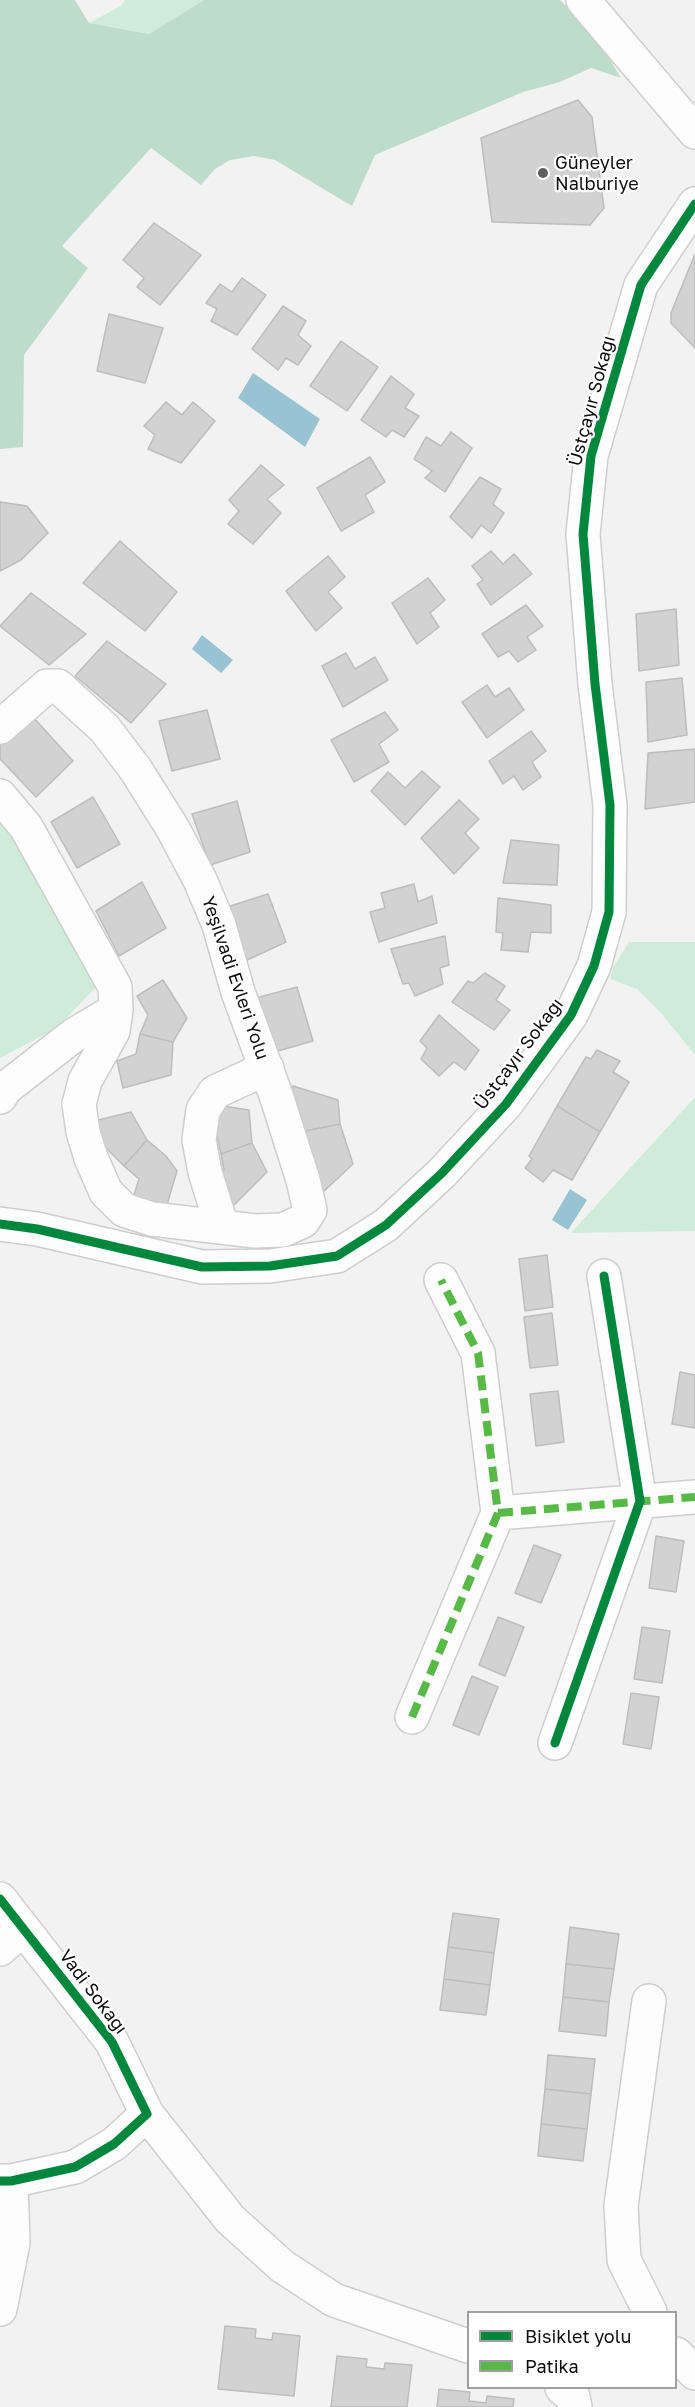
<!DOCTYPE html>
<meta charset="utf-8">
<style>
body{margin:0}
#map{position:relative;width:695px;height:2407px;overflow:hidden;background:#f2f2f2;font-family:"Golos Text",sans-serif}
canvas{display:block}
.legend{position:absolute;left:467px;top:2311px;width:210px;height:78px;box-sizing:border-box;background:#fff;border:2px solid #9f9f9f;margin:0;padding:8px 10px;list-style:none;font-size:18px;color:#0e0e0f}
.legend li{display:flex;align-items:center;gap:12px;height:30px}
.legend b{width:30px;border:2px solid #9f9f9f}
</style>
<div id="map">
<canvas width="695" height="2407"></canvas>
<ul class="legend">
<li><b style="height:8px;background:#00873e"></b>Bisiklet yolu</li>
<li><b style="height:8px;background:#58b947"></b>Patika</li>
</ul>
</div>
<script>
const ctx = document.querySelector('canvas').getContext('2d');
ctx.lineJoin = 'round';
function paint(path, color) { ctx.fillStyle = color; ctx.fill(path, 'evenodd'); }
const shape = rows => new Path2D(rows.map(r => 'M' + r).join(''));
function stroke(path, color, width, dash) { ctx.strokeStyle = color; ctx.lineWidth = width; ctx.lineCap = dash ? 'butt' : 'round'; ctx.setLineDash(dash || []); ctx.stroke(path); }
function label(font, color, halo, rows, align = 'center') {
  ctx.font = font + ' "Golos Text",sans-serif'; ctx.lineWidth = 4.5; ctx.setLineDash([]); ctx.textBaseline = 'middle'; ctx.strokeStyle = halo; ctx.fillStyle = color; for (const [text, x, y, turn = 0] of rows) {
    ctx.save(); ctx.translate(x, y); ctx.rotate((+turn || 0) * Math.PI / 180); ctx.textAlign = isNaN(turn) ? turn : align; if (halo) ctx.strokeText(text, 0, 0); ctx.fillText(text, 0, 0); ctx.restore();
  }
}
const green = shape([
 [125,0,204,0,149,34,89,23,121,6],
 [0,814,99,984,57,1028,0,1058],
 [629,942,695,942,695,1055,661,1013,637,989,610,979,613,967],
 [695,1097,695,1231,571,1233]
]);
const forest = shape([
 [0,0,75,0,89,23,149,34,204,0,560,0,596,36,621,78,591,68,560,82,523,92,375,155,352,206,275,160,254,156,230,160,215,169,201,185,151,148,62,246,88,268,24,355,23,447,0,449]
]);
const water = shape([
 [253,373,320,419,305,447,238,398],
 [202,635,233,660,221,673,192,649],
 [570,1189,587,1200,568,1230,552,1220]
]);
const building = shape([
 [578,100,592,117,604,208,590,225,492,222,481,138,578,100],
 [154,223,201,255,160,305,137,287,144,278,123,260,154,223],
 [695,254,695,348,671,323,671,313,695,254],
 [242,278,266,295,237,335,211,321,217,309,206,303,220,284,232,292,242,278],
 [283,306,306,321,298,335,311,346,298,365,286,358,278,370,252,349,283,306],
 [109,314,163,328,145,383,97,371,109,314],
 [341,341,378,367,347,411,310,386,341,341],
 [391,376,414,394,405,408,419,416,404,437,392,430,386,437,361,420,391,376],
 [166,402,182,415,193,402,215,421,181,463,148,449,155,435,144,426,166,402],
 [451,432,472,448,445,492,425,478,432,471,414,459,426,437,441,446,451,432],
 [370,457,385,482,365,495,374,512,341,531,317,488,370,457],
 [261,465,284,485,267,499,281,513,253,544,228,524,239,511,229,500,261,465],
 [480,477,501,489,493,504,504,513,491,533,481,525,472,538,450,517,480,477],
 [0,502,27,506,48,533,21,560,0,571,0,502],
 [120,541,177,592,145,631,83,583,120,541],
 [491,551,503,564,514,554,532,574,491,605,477,584,483,580,472,566,491,551],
 [328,556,345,577,328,592,342,608,316,631,286,591,328,556],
 [428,578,445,600,430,613,439,627,417,644,392,603,428,578],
 [31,593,86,634,49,665,0,626,31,593],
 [526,605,543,626,527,637,536,650,518,662,509,651,498,657,482,634,526,605],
 [676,609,679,665,639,671,636,614,676,609],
 [107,641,166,684,131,723,75,676,107,641],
 [346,653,355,669,375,657,388,680,343,707,322,666,346,653],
 [682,678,687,735,648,742,646,682,682,678],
 [487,685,495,697,509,688,524,710,487,738,462,702,487,685],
 [207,710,220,759,172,771,159,721,207,710],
 [385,712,398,730,379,744,389,762,354,782,331,740,385,712],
 [32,716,73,761,36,797,0,759,0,744,32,716],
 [531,731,546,751,532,762,541,777,523,790,514,776,503,784,489,761,531,731],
 [695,749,695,802,645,809,648,753,695,749],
 [422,771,440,787,405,825,371,791,388,772,405,788,422,771],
 [93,797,120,844,77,868,51,822,93,797],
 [459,800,479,819,465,833,479,848,454,874,421,838,459,800],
 [237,801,250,852,210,865,192,814,237,801],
 [511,840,559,845,557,885,503,883,511,840],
 [142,882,166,928,119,956,96,911,142,882],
 [414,884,418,902,432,896,437,923,379,942,370,912,385,908,381,893,414,884],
 [268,894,286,942,243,962,224,908,268,894],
 [498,898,551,905,551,933,531,932,528,952,501,950,503,933,496,932,498,898],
 [445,936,449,965,440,968,443,984,415,996,409,983,403,984,391,949,445,936],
 [485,973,505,986,496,1000,510,1010,494,1030,452,1002,468,981,473,983,485,973],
 [163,980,187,1018,173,1042,140,1034,148,1015,137,996,163,980],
 [297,987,313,1041,271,1053,256,998,297,987],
 [439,1015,479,1050,465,1070,454,1062,439,1076,421,1059,427,1048,420,1041,439,1015],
 [140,1034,173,1042,171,1075,123,1088,117,1061,136,1054,140,1034],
 [597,1050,620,1061,613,1072,629,1082,600,1132,557,1106,586,1057,591,1059,597,1050],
 [293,1086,338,1100,340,1124,305,1131,301,1119,286,1114,293,1086],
 [210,1104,249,1110,252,1143,221,1154,210,1104],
 [557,1106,600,1132,572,1180,553,1170,543,1182,525,1168,532,1159,529,1156,557,1106],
 [131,1112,147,1140,124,1166,106,1148,91,1148,86,1123,131,1112],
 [340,1124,353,1164,321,1194,305,1175,314,1161,305,1131,340,1124],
 [147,1140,166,1156,177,1171,166,1208,133,1198,139,1179,124,1166,147,1140],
 [252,1143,267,1172,230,1209,214,1183,224,1170,221,1154,252,1143],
 [547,1255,553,1307,525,1311,519,1259,547,1255],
 [552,1313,558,1365,530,1368,524,1317,552,1313],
 [680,1372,695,1375,695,1428,672,1424,680,1372],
 [558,1391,564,1442,536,1446,530,1394,558,1391],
 [656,1536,684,1541,676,1592,649,1588,656,1536],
 [534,1545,561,1555,541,1603,515,1593,534,1545],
 [498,1617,524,1627,505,1676,479,1665,498,1617],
 [642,1627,670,1631,662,1683,634,1679,642,1627],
 [472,1676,498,1687,479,1735,453,1725,472,1676],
 [631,1693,659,1697,651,1749,623,1744,631,1693],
 [453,1913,499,1919,494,1953,448,1947,453,1913],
 [570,1927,619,1934,614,1969,566,1964,570,1927],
 [448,1947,494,1953,490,1985,444,1979,448,1947],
 [566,1964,614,1969,609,2002,563,1997,566,1964],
 [444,1979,490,1985,486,2015,440,2010,444,1979],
 [563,1997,609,2002,606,2036,559,2031,563,1997],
 [548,2055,595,2059,591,2094,545,2089,548,2055],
 [545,2089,591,2094,587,2129,541,2124,545,2089],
 [541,2124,587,2129,583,2161,538,2156,541,2124],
 [225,2326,256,2329,255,2338,272,2340,273,2333,300,2336,294,2396,218,2389,225,2326],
 [337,2356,367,2359,366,2367,384,2369,385,2363,412,2365,407,2407,331,2407,337,2356],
 [439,2389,470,2392,469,2401,486,2403,487,2396,514,2399,513,2407,437,2407,439,2389]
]);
const minor = shape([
 [583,0,695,132],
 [0,727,47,686,58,686,105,729,136,770,173,829,200,880,219,925,238,992,277,1098,303,1180,310,1210,303,1221,283,1230,255,1231,152,1219,124,1210,106,1192,91,1158,83,1132,79,1104,85,1081,113,1031,116,1010,115,987,26,827,0,796],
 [0,1097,6,1088,74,1035,116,1010],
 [0,1224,37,1229,202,1267,270,1266,337,1256,386,1225,442,1173,506,1104,571,1015,594,966,609,912,610,805,595,684,583,534,591,456,641,285,695,204],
 [222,1227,205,1172,199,1140,203,1110,215,1092,267,1068],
 [498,1513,695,1497],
 [412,1717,498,1513,478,1353,441,1280],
 [555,1743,640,1501,604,1276],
 [0,1899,112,2042,147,2114,230,2219,282,2266,334,2300,468,2346],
 [0,1949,23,1929],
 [649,2001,621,2206,624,2260,650,2312],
 [0,2181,11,2181,75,2167,114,2144,147,2114],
 [0,2309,13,2243,11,2181],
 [676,2354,695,2373],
 [562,2388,573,2397,575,2407]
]);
const quiet = shape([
 [498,1513,695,1497],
 [412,1717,498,1513,478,1353,441,1280]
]);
const cycleway = shape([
 [0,1224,37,1229,202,1267,270,1266,337,1256,386,1225,442,1173,506,1104,571,1015,594,966,609,912,610,805,595,684,583,534,591,456,641,285,695,204],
 [555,1743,640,1501,604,1276],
 [0,1899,112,2042,147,2114,114,2144,75,2167,11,2181,0,2181]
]);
const markers = [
 [543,173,6,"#5e5e5e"]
];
const poiNames = [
 ["Güneyler",555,163],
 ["Nalburiye",555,184]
];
const streetNames = [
 ["Üstçayır Sokağı",592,401,-75],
 ["Yeşilvadi Evleri Yolu",235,978,71],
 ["Üstçayır Sokağı",519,1054,-53],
 ["Vadi Sokağı",93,1992,53]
];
paint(green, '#cfecdb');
paint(forest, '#bedccb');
paint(water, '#98c3d2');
paint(building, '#d2d2d2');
stroke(building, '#bdbdbe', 1.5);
stroke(minor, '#cecece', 36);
stroke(minor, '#fdfdfd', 33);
stroke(quiet, '#58b947', 8, [15, 8]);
stroke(cycleway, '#00873e', 9);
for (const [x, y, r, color] of markers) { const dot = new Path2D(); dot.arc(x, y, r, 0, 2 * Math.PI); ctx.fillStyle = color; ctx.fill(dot); stroke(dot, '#fff', 2); }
label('18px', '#0e0e0f', '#fff', poiNames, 'left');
label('18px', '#0e0e0f', '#fff', streetNames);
</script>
